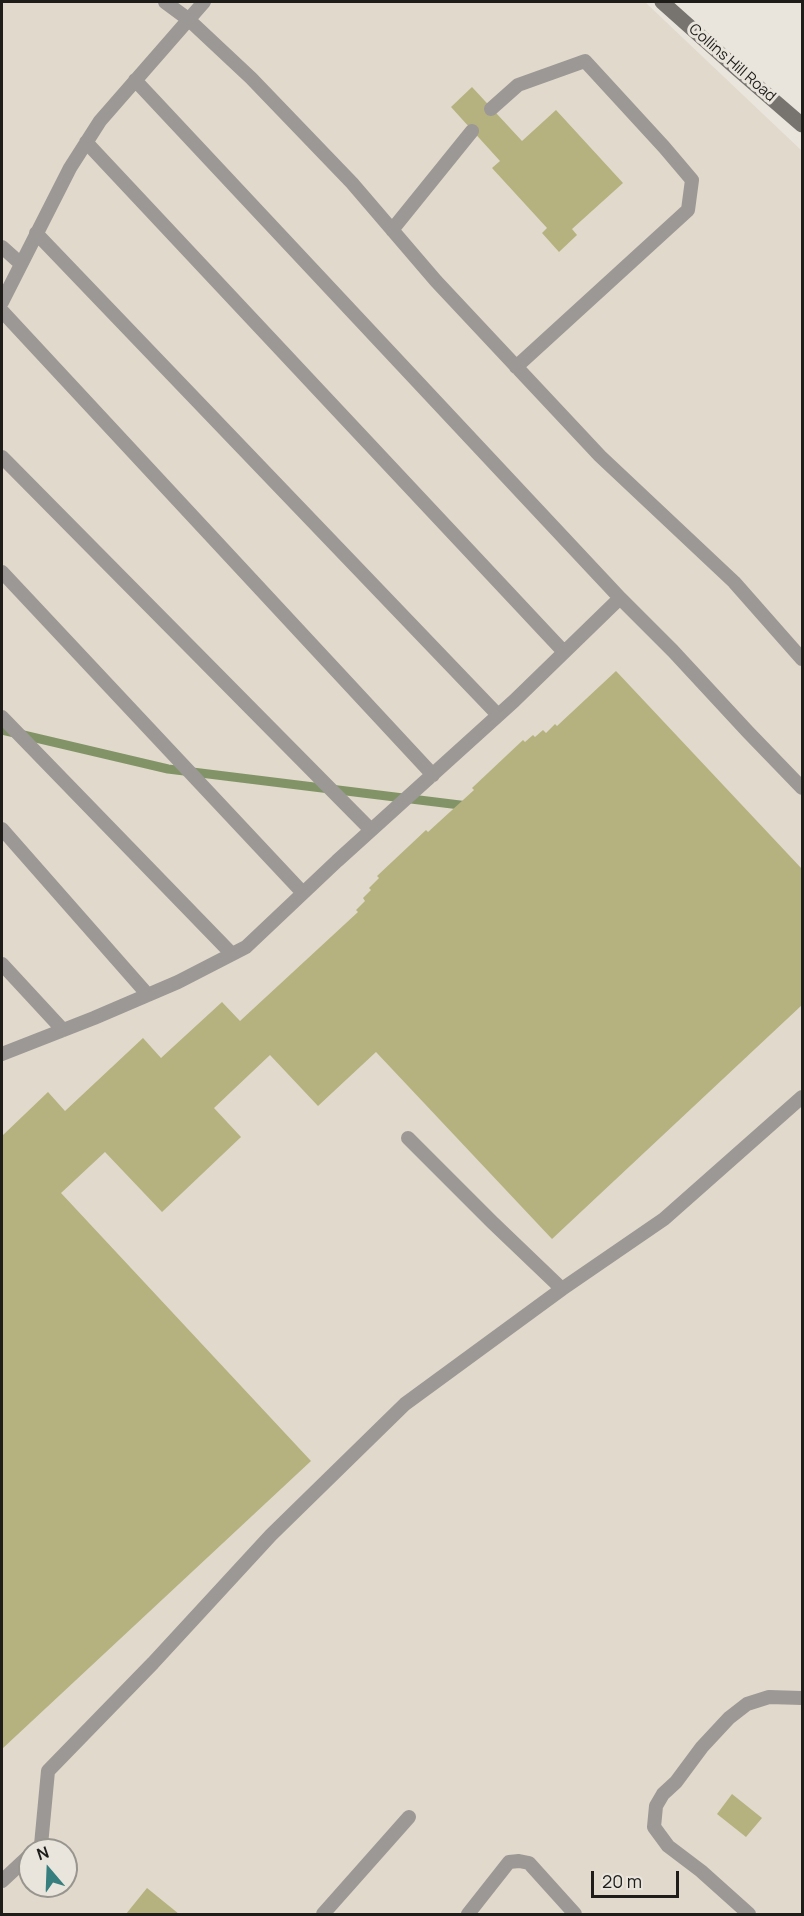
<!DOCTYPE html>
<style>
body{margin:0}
#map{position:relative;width:804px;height:1916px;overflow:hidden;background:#e9e5dd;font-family:Manrope,sans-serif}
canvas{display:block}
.frame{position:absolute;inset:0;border:3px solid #1e1d1a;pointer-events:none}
.north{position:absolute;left:18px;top:1838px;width:60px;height:60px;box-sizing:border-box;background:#e9e5dd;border:2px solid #98958f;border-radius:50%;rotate:341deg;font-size:16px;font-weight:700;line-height:24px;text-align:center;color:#1e1d1a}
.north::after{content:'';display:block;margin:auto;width:21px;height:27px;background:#377f7e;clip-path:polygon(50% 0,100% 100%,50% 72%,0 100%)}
.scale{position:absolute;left:591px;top:1871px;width:88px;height:27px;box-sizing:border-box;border:3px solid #1e1d1a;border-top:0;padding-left:8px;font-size:18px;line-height:21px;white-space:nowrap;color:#1e1d1a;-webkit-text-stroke:4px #e9e5dd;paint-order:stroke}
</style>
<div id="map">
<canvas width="804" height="1916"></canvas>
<div class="frame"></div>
<div class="north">N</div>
<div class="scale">20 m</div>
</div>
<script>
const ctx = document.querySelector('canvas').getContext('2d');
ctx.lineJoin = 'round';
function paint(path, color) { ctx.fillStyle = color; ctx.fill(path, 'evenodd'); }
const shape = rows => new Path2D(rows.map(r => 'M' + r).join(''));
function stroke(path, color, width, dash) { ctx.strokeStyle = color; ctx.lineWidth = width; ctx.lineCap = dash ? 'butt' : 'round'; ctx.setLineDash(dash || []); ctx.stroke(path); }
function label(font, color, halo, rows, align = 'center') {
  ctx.font = font + ' Manrope,sans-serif'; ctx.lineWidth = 6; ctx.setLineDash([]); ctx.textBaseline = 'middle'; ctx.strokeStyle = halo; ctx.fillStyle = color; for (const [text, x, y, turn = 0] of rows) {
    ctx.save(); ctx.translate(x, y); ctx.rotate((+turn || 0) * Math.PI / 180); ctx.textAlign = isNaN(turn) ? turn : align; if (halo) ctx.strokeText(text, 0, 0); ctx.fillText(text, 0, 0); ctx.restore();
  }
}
const built = shape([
 [2,2,645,2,802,151,802,1914,2,1914],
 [30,1850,66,1850,66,1886,30,1886]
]);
const stream = shape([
 [2,730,168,769,468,806]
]);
const building = shape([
 [472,87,522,141,556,110,623,183,572,229,577,235,559,252,542,233,547,228,492,168,500,161,451,107],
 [616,671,802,869,802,1005,552,1239,376,1052,318,1106,270,1055,214,1108,241,1137,162,1212,105,1152,61,1193,311,1461,2,1749,2,1136,48,1092,65,1111,143,1038,161,1058,222,1002,240,1021,358,912,356,910,365,901,363,898,371,890,369,888,379,878,377,876,426,830,428,832,474,790,472,788,523,740,525,742,533,735,535,737,543,730,546,733,555,724,557,726],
 [732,1794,762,1818,746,1837,717,1814],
 [147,1888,179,1914,126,1914]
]);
const lane = shape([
 [165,2,188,19,251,78,352,183,436,281,600,456,734,582,802,659],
 [135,80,620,598],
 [491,109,518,85,585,61,664,147,692,180,688,210,516,367],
 [86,142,564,652],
 [392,230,472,131],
 [36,233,498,715],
 [2,247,21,264],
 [2,302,70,168,100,121,204,2],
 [2,311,433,775],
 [2,457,371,830],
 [2,572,303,893],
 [2,717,232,954],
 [2,829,148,995],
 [2,964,63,1030],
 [2,1054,94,1018,178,982,246,947,337,861,514,701,620,598,673,651,748,732,802,788],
 [408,1138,492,1222,562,1289,664,1219,802,1097],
 [36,1850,41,1845,48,1771,153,1663,271,1535,405,1404,562,1289],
 [2,1881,30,1855],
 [323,1914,409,1817],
 [468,1914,509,1862,519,1861,529,1863,575,1914],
 [749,1914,701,1871,668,1846,654,1827,656,1806,663,1794,676,1782,702,1747,729,1718,747,1704,769,1697,802,1698]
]);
const secondary = shape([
 [662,2,736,68,802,125]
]);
const streetNames = [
 ["Collins Hill Road",732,63,41]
];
paint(built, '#e1d9cb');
stroke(stream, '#829467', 9);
paint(building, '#b6b280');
stroke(lane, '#9b9895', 14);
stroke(secondary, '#77736f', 15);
label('15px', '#1e1d1a', '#e9e5dd', streetNames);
</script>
